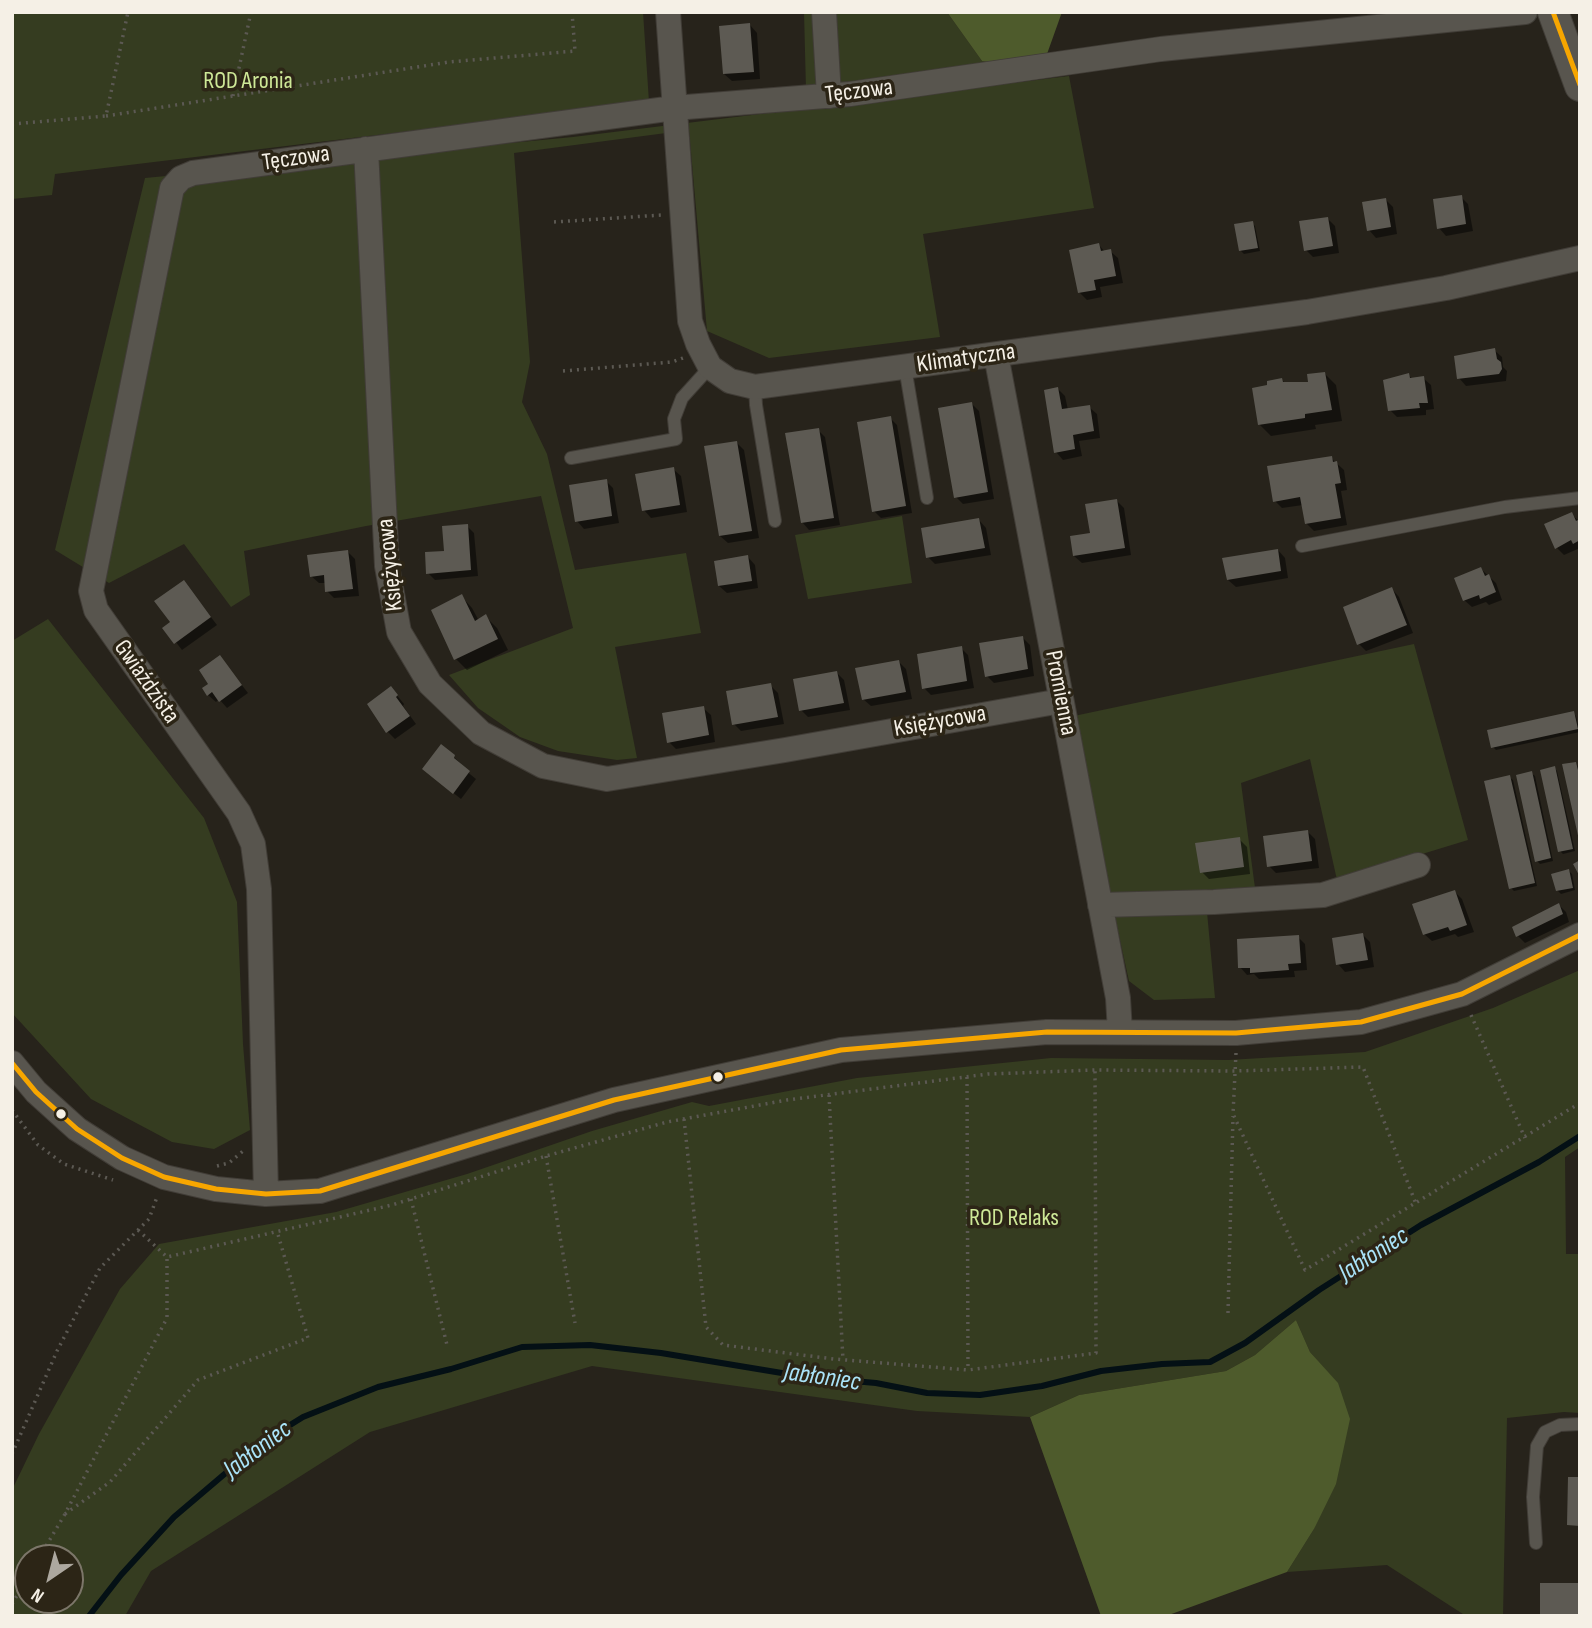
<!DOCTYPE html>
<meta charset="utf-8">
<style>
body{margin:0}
#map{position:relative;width:1592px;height:1628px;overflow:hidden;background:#27231b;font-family:"Sofia Sans Condensed",sans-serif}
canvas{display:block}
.frame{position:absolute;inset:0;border:14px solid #f5f0e6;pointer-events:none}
.north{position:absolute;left:14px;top:1544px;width:70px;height:70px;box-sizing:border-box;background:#2c2516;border:2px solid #7c7669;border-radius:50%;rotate:215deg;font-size:19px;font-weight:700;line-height:28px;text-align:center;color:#f5f0e6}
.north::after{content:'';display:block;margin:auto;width:24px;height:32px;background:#ada89f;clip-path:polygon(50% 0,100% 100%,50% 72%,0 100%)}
</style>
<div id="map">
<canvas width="1592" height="1628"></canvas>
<div class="frame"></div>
<div class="north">N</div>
</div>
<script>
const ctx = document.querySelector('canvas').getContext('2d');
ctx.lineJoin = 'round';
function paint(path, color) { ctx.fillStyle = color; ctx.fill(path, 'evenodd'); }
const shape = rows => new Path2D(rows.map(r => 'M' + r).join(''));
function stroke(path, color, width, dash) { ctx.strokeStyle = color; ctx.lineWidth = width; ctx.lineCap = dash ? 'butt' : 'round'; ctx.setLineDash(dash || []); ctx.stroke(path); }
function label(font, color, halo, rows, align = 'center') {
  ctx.font = font + ' "Sofia Sans Condensed",sans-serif'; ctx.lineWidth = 7; ctx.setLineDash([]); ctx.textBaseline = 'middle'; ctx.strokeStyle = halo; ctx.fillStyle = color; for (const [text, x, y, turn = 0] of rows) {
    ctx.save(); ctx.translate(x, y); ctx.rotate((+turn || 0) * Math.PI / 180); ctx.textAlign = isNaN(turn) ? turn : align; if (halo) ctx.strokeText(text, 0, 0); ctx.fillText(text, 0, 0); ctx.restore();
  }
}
const green = shape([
 [12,12,643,12,649,102,55,174,52,195,12,199],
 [804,12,947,12,982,61,996,64,806,90],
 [1069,76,1094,208,923,234,940,337,769,358,707,331,689,130,514,153,530,362,522,402,547,454,575,570,686,553,701,633,615,647,637,758,617,760,558,751,520,737,478,708,449,675,573,628,541,496,366,526,244,551,250,595,231,607,184,544,109,583,55,550,145,178,573,137],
 [902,516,912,583,808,599,795,535],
 [48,619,204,818,237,902,243,1044,250,1130,214,1149,172,1142,91,1099,12,1013,12,641],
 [1414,644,1468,840,1337,880,1310,759,1241,783,1255,888,1110,894,1074,716],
 [1207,912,1215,998,1154,1000,1129,981,1114,913],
 [1580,970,1580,1147,1565,1157,1566,1254,1580,1254,1580,1413,1564,1412,1507,1418,1503,1616,1466,1616,1387,1565,1287,1572,1314,1529,1338,1384,1310,1352,1296,1320,1255,1355,1226,1371,1079,1395,1030,1417,917,1411,592,1366,370,1432,151,1571,125,1616,12,1616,12,1490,39,1434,120,1289,159,1244,336,1212,467,1174,592,1131,692,1102,709,1106,857,1078,1051,1058,1228,1060,1365,1052,1493,1008],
 [28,1558,70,1558,70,1600,28,1600]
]);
const forest = shape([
 [947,12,1062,12,1047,54,996,64,982,61],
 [1296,1320,1310,1352,1338,1383,1350,1419,1336,1484,1314,1529,1287,1572,1166,1616,1101,1616,1030,1417,1079,1395,1226,1371,1255,1355]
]);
const shadow = shape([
 [750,25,757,33,760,79,732,81,724,74],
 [1461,197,1468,204,1473,231,1446,236,1439,228],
 [1386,200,1393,207,1397,234,1376,238,1369,230],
 [1327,218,1335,226,1339,253,1313,257,1306,250],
 [1252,223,1255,226,1260,251,1244,254,1241,251],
 [1099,245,1105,252,1110,251,1118,258,1123,283,1100,287,1102,297,1087,300,1080,293],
 [1494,350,1502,357,1503,367,1507,371,1506,381,1466,386,1459,378],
 [1325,374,1336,385,1342,421,1315,425,1316,429,1271,436,1260,425,1282,380,1286,384,1310,383],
 [1408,375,1413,379,1423,378,1431,385,1434,409,1426,410,1426,415,1397,417,1390,410],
 [1058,389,1065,396,1068,410,1089,407,1097,414,1100,438,1079,441,1082,456,1063,460,1056,452],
 [972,404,979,411,994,499,963,504,956,497],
 [890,418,897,425,912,513,881,518,874,511],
 [818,430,825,437,840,525,809,530,802,522],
 [737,443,744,450,759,538,728,543,720,536],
 [1331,458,1344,470,1347,490,1341,491,1347,525,1314,531,1306,523,1303,505,1282,508,1275,501],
 [673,469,681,476,687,512,651,518,644,510],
 [606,481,613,488,619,523,584,529,577,521],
 [1117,501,1124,508,1131,555,1082,563,1074,556],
 [1571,514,1580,522,1580,548,1564,555,1557,548],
 [979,520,986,528,991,555,935,564,928,557],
 [467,526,474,533,478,576,435,580,428,573],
 [1278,550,1285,558,1288,578,1236,587,1228,580],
 [348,552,355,559,359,596,334,598,327,591,326,583,319,583,311,576],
 [748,557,755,565,758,588,727,593,719,586],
 [1481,569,1496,583,1502,600,1489,605,1486,602,1472,607,1464,600],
 [184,582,217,625,182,650,165,628,173,622],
 [1392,589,1399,597,1413,633,1366,651,1359,644],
 [461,596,472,608,479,621,486,617,497,628,508,650,467,670,456,659,433,610],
 [1023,638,1030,645,1034,676,994,683,987,676],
 [961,648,968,655,974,688,931,695,924,688],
 [220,657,248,693,227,708,219,699,216,702,208,695],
 [899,662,906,669,912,699,871,706,863,699],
 [837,673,844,680,850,710,808,717,801,710],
 [770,685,778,693,784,724,741,731,734,724],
 [391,688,404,704,403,706,416,724,395,739,388,732],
 [703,708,711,715,715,742,676,749,669,742],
 [1573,713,1576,716,1580,732,1496,750,1493,747],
 [454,757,461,764,460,766,476,779,461,799,432,776],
 [1576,763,1580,771,1580,837,1564,766],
 [1554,768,1557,771,1575,851,1563,854,1560,851],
 [1531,773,1535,776,1553,861,1540,864,1537,861],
 [1509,777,1513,780,1537,886,1514,891,1511,888],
 [1308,832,1315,839,1319,868,1276,873,1269,866],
 [1239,839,1247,847,1250,874,1209,879,1202,872],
 [1569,871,1572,874,1575,890,1561,894,1557,890],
 [1455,892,1462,899,1474,932,1458,937,1455,934,1432,941,1424,934],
 [1559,905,1566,912,1569,922,1525,943,1518,936],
 [1363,935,1370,942,1374,967,1345,972,1338,964],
 [1298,937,1305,944,1307,970,1294,971,1295,977,1259,979,1254,974,1247,975,1240,967],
 [1578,1585,1580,1616,1541,1616]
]);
const stream = shape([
 [89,1616,121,1575,174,1517,261,1443,303,1417,378,1387,451,1369,522,1347,590,1345,661,1353,806,1377,876,1383,927,1393,980,1395,1042,1386,1101,1371,1162,1364,1210,1362,1245,1343,1319,1290,1421,1225,1539,1162,1580,1136]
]);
const building = shape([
 [750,23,754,72,723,74,719,26],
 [1462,195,1466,224,1437,229,1433,199],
 [1386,198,1391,227,1367,231,1362,202],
 [1328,217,1333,246,1304,251,1299,221],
 [1253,221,1258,248,1239,251,1234,224],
 [1099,243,1101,251,1111,249,1116,276,1094,280,1096,290,1078,293,1069,250],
 [1495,348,1497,359,1501,362,1502,369,1499,374,1457,379,1454,356],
 [1325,372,1332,410,1305,414,1305,418,1258,425,1252,388,1267,385,1267,381,1282,378,1283,382,1308,382,1307,374],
 [1409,373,1410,378,1424,376,1428,403,1419,403,1420,408,1388,411,1383,380],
 [1058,387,1062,409,1090,405,1094,431,1073,435,1075,449,1054,453,1044,390],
 [972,402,988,492,954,498,938,408],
 [891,416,906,506,872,512,857,422],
 [819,428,834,518,801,523,785,433],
 [737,441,752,531,719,536,704,446],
 [1332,456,1333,462,1337,461,1341,483,1335,484,1341,518,1305,524,1300,497,1273,502,1267,466],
 [674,467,680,505,642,511,635,474],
 [607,479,612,516,575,522,569,485],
 [1117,499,1125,548,1073,556,1070,536,1090,533,1085,504],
 [1572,512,1576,521,1580,519,1580,540,1573,544,1571,540,1555,549,1544,524],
 [979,518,985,548,926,558,921,528],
 [468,524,471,570,426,574,425,552,444,551,442,526],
 [1278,549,1281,571,1227,580,1222,558],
 [348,550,353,589,325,592,324,575,310,577,307,555],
 [748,555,752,581,718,586,714,561],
 [1481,567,1485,576,1489,574,1496,592,1480,599,1479,595,1463,601,1454,578],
 [184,580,211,617,174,644,162,628,170,622,154,601],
 [1392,587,1407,625,1357,645,1343,607],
 [462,594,475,621,486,614,498,639,454,660,431,610],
 [1023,636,1028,669,985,677,979,643],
 [962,646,967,681,922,689,917,654],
 [220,655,242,685,219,702,212,692,207,696,202,688,208,684,199,670],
 [899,660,906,692,862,700,855,668],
 [837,671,844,703,799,711,793,679],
 [771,683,778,717,732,725,726,691],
 [391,686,398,695,396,697,410,716,386,733,367,704],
 [704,706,709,735,667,743,662,713],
 [1574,711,1578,729,1491,748,1487,730],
 [441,744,455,755,454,758,470,771,453,794,422,769],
 [1576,762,1580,778,1579,840,1562,764],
 [1555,766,1573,849,1558,852,1540,770],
 [1532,771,1551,858,1535,862,1516,775],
 [1510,775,1535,883,1509,889,1484,781],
 [1308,830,1312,861,1267,867,1263,836],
 [1240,837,1244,867,1200,873,1195,843],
 [1580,860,1580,877,1573,864],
 [1569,869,1573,888,1556,891,1551,874],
 [1455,890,1467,925,1450,931,1448,927,1423,935,1412,904],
 [1559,903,1563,914,1516,937,1512,927],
 [1363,933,1368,960,1336,965,1332,938],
 [1299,935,1301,963,1288,964,1289,970,1250,973,1250,968,1238,968,1237,939],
 [1568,1477,1580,1477,1580,1526,1567,1525],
 [1540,1583,1579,1583,1578,1616,1540,1616]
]);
const path = shape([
 [233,96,251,12],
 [106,116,449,62,575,51,572,12],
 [12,124,106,116,128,12],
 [554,222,662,215],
 [563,371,672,362,683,358],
 [1471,1015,1525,1138],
 [1236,1053,1233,1114,1305,1270,1580,1103],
 [967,1077,968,1370],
 [829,1095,843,1360],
 [12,1110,38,1145,64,1164,113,1180],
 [684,1119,706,1327,723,1345,834,1359,968,1370,1096,1353,1095,1070],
 [546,1156,575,1323],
 [217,1166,229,1163,243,1151],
 [411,1199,447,1345],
 [138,1230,167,1257,392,1205,546,1156,667,1122,787,1100,988,1074,1095,1070,1235,1071,1363,1067,1416,1204],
 [1228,1313,1233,1116],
 [12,1454,57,1351,100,1268,149,1219,157,1197],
 [65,1514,110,1482,198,1380,308,1338,277,1231],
 [39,1558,65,1514,167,1318,167,1257],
 [12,1604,28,1577]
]);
const service = shape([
 [905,367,927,498],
 [755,387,756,405,775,521],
 [571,458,676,439,674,419,682,398,710,367],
 [1302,546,1505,507,1580,498],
 [1536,1543,1533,1497,1537,1446,1545,1432,1560,1425,1580,1424]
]);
const minor = shape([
 [668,12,690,321,698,344,710,367,730,381,755,387,1307,312,1446,288,1580,258],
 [824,12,829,96],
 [366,149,387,566,399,632,430,684,481,733,543,766,607,779,785,750,1061,701],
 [996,355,1118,998,1120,1032],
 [1100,905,1214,902,1323,895,1418,865],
 [12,1063,36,1092,77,1129,122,1158,164,1177,216,1189,266,1194,320,1191,614,1100,841,1050,1047,1032,1236,1033,1361,1022,1462,994,1580,935],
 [266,1194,259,889,253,844,239,813,96,610,91,591,172,188,181,178,193,173,674,108,850,94,1161,49,1525,12]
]);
const tertiary = shape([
 [1553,12,1580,86]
]);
const bus1 = shape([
 [1553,12,1580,85],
 [12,1063,36,1092,77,1129,122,1158,164,1177,216,1189,266,1194,320,1191,614,1100,841,1050,1047,1032,1236,1033,1361,1022,1462,994,1580,935]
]);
const markers = [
 [718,1077,6,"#f5f0e6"],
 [61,1114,6,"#f5f0e6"]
];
const parkNames = [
 ["ROD Aronia",248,82],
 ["ROD Relaks",1014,1219]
];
const streetNames = [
 ["Tęczowa",859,92,-7],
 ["Tęczowa",296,159,-8],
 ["Klimatyczna",966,359,-8],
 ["Księżycowa",391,565,-96],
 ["Gwiaździsta",146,682,55],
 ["Promienna",1060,693,79],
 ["Księżycowa",940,722,-10]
];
const waterNames = [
 ["Jabłoniec",1374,1255,-33],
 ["Jabłoniec",822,1378,8],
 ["Jabłoniec",258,1450,-37]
];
paint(green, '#353c20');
paint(forest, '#4e5b2c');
paint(shadow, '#0007');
stroke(stream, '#041015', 6);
paint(building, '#5d5a53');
stroke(service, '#413d37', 14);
stroke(minor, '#413d37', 26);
stroke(tertiary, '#413d37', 32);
stroke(path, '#5c5953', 3.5, [2, 5]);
stroke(service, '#58554e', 12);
stroke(minor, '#58554e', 24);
stroke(tertiary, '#58554e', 30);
stroke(bus1, '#f7a600', 5);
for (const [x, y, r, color] of markers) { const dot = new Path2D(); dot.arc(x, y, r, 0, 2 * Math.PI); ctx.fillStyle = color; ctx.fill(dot); stroke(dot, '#2c2516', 2.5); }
label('24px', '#cee897', '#2c2516', parkNames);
label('24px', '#f5f0e6', '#2c2516', streetNames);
label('italic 26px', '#aae3f8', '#2c2516', waterNames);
</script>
